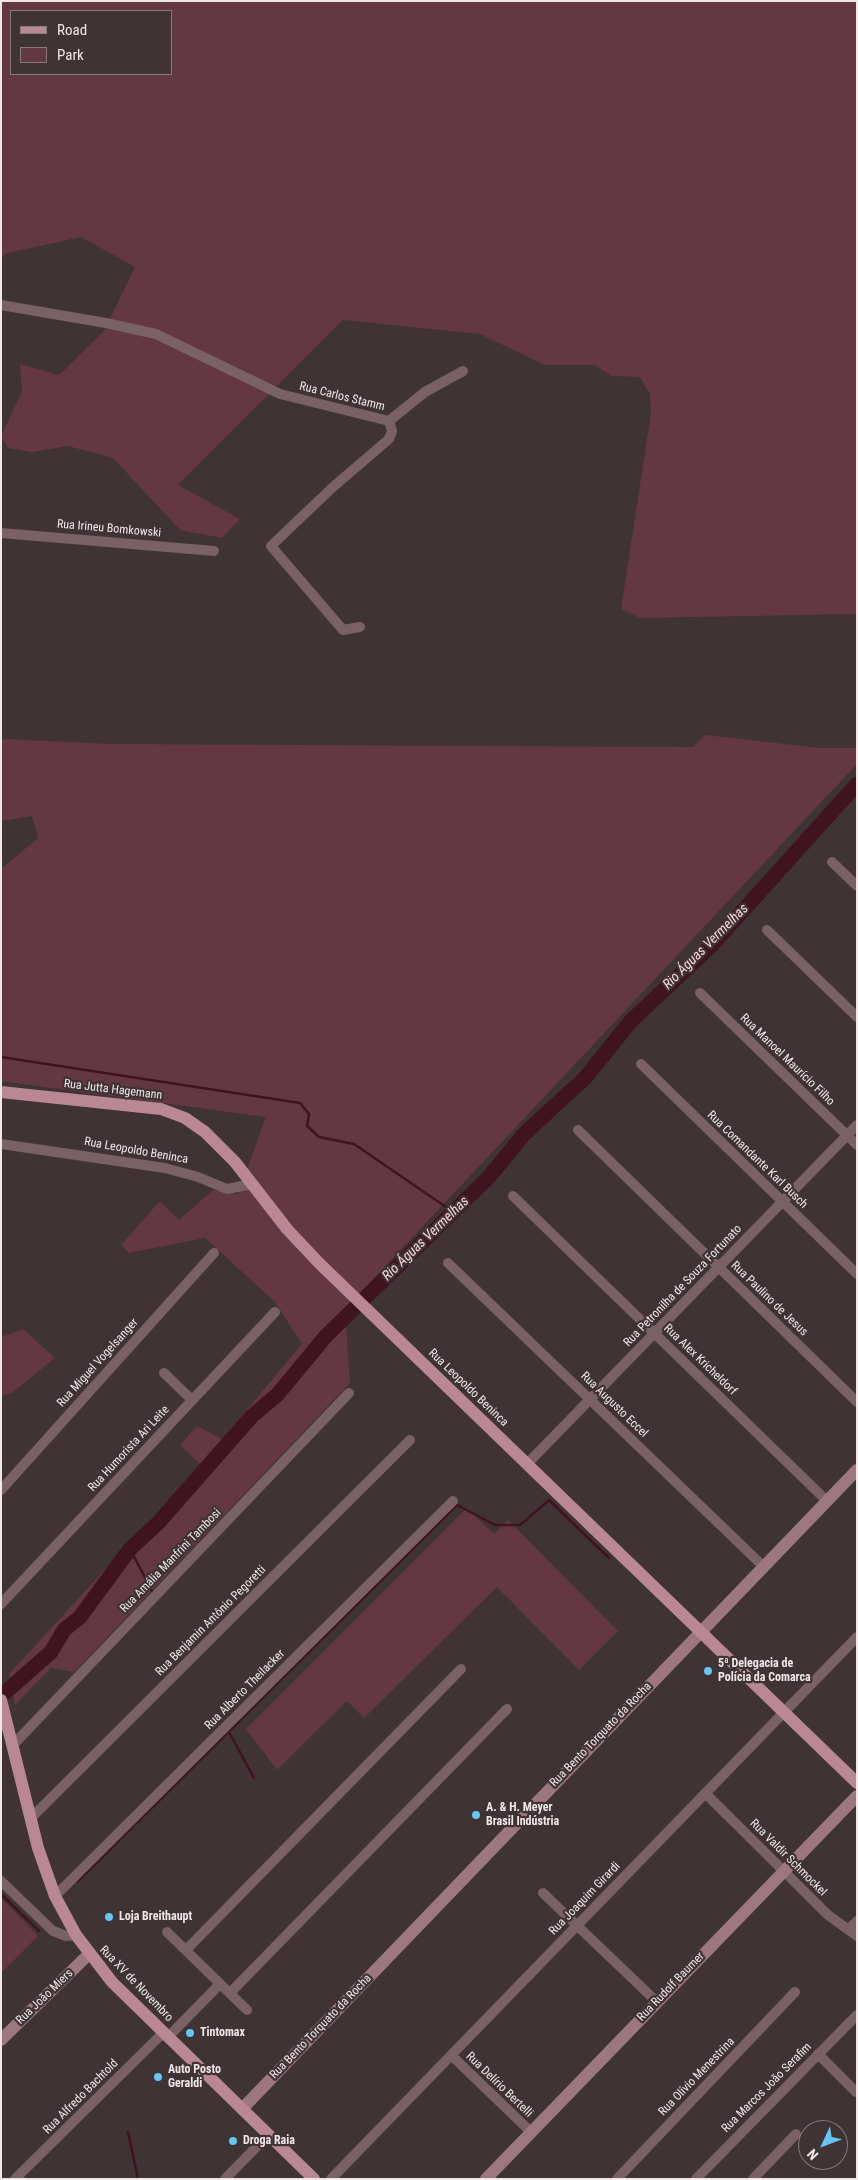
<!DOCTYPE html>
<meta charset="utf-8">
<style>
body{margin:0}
#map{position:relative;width:858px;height:2180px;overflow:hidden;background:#3f3336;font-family:"Roboto Condensed",sans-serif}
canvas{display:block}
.frame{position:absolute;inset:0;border:2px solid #efe7e8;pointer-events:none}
.legend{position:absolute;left:10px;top:10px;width:162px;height:65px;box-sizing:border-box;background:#3f3336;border:1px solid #857b7d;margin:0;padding:6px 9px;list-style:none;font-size:15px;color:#efe7e8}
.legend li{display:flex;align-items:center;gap:10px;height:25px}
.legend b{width:25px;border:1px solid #857b7d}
.north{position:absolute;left:798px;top:2120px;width:50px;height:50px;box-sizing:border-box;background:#3f3336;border:1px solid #857b7d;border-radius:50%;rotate:227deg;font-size:14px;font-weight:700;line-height:20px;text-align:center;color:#efe7e8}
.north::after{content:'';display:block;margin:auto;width:18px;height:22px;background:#68c4f0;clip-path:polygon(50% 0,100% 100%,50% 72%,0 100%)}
</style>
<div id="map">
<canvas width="858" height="2180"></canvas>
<div class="frame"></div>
<ul class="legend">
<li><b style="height:6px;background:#b98893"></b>Road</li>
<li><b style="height:14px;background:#633843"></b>Park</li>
</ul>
<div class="north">N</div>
</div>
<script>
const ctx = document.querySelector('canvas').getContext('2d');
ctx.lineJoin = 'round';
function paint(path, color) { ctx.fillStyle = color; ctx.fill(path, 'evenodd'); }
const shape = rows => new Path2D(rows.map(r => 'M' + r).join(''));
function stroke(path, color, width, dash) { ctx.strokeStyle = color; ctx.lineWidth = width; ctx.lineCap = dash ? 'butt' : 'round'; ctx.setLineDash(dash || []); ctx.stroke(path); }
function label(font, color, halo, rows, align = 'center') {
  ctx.font = font + ' "Roboto Condensed",sans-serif'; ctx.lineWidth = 4.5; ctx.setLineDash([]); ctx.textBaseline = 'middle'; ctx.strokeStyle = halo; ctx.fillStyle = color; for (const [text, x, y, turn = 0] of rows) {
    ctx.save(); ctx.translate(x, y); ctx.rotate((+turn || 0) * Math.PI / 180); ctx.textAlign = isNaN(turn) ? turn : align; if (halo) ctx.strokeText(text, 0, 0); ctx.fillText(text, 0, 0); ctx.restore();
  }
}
const green = shape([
 [1,1,857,1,857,614,640,618,621,609,651,413,650,394,640,377,611,376,595,365,545,365,480,334,343,320,178,485,240,519,222,538,180,530,113,458,68,446,32,452,8,448,1,436,22,392,20,364,59,375,104,331,135,267,81,237,7,253,1,257],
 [11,11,171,11,171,74,11,74],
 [705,735,820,748,857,748,857,764,345,1309,350,1383,74,1672,51,1668,15,1705,9,1674,201,1465,180,1445,197,1426,222,1439,302,1344,275,1302,205,1238,129,1253,121,1245,160,1201,179,1220,213,1190,238,1194,266,1117,1,1081,1,869,38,838,32,816,1,821,1,741,4,739,111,744,693,747],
 [23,1329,55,1358,13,1392,1,1396,1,1337],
 [467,1508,494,1534,508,1520,618,1631,579,1670,497,1587,364,1718,347,1701,277,1770,246,1729],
 [1,1898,38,1936,1,1973]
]);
const stream = shape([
 [1,1057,300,1103,309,1114,307,1126,319,1137,354,1144,446,1207,456,1209],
 [130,1549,152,1591],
 [229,1732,254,1778],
 [78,1881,457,1505,495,1525,520,1525,549,1500,609,1558],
 [1,1894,39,1931],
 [128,2132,138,2179]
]);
const river = shape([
 [1,1696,51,1652,64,1630,80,1617,130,1549,158,1523,252,1416,277,1395,326,1336,489,1177,524,1134,585,1078,631,1021,712,945,857,784]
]);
const street = shape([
 [1,305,106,323,156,334,280,394,389,421,392,431,389,439,333,487,271,546,343,630,360,627],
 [389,421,425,392,463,371],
 [1,533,214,551],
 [832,862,857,886],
 [767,930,857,1017],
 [700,993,857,1145],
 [641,1064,857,1274],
 [578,1130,857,1402],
 [1,1144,165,1168,198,1177,227,1189,252,1184],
 [513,1196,827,1501],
 [448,1263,763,1566],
 [164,1373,192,1400],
 [527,1464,857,1125],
 [1,1490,214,1253],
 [1,1604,275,1312],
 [12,1746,349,1393],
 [705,1793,828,1915,857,1936],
 [30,1819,410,1440],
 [1,1881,53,1931,66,1936,76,1935],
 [543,1893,657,2002],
 [55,1896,453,1501],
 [849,1929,857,1921],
 [167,1932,247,2010],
 [186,1950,461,1669],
 [230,1993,507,1709],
 [168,2037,220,1984],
 [818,2054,856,2092],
 [451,2055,531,2132],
 [15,2179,164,2032],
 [225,2179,269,2134],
 [331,2179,857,1637],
 [617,2179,795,1992],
 [696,2179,857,2015],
 [753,2179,796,2134]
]);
const secondary = shape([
 [1,2040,89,1954],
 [242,2109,857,1470],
 [486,2179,857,1796]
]);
const primary = shape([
 [1,1092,161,1109,185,1118,205,1132,235,1162,287,1229,319,1263,857,1783],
 [1,1700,38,1848,55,1896,76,1935,112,1982,314,2179]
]);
const markers = [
 [708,1671,5,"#68c4f0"],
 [476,1815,5,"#68c4f0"],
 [109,1917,5,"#68c4f0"],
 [190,2033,5,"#68c4f0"],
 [158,2077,5,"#68c4f0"],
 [233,2141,5,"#68c4f0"]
];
const streetNames = [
 ["Rua Carlos Stamm",342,397,14],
 ["Rua Irineu Bomkowski",109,529,5],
 ["Rua Manoel Maurício Filho",787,1060,44],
 ["Rua Jutta Hagemann",113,1090,7],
 ["Rua Leopoldo Beninca",136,1151,10],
 ["Rua Comandante Karl Busch",757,1160,44],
 ["Rua Petronilha de Souza Fortunato",683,1286,-46],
 ["Rua Paulino de Jesus",769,1299,44],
 ["Rua Alex Kricheldorf",700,1360,44],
 ["Rua Miguel Vogelsanger",98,1363,-48],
 ["Rua Leopoldo Beninca",468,1388,44],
 ["Rua Augusto Eccel",614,1405,44],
 ["Rua Humorista Ari Leite",129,1449,-47],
 ["Rua Amália Manfrini Tambosi",171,1561,-46],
 ["Rua Benjamin Antônio Pegoretti",211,1621,-45],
 ["Rua Alberto Theilacker",245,1690,-45],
 ["Rua Bento Torquato da Rocha",601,1735,-46],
 ["Rua Valdir Schmockel",788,1858,45],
 ["Rua Joaquim Girardi",585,1899,-46],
 ["Rua XV de Novembro",136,1984,46],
 ["Rua Rudolf Baumer",671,1987,-46],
 ["Rua João Miers",45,1997,-44],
 ["Rua Bento Torquato da Rocha",321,2027,-46],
 ["Rua Olívio Menestrina",697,2077,-46],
 ["Rua Delírio Bertelli",499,2085,44],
 ["Rua Marcos João Serafim",767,2088,-45],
 ["Rua Alfredo Bachtold",81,2097,-45]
];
const poiNames = [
 ["5ª Delegacia de",718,1664],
 ["Polícia da Comarca",718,1678],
 ["A. & H. Meyer",486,1808],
 ["Brasil Indústria",486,1822],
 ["Loja Breithaupt",119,1917],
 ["Tintomax",200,2033],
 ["Auto Posto",168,2070],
 ["Geraldi",168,2084],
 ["Droga Raia",243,2141]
];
const waterNames = [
 ["Rio Águas Vermelhas",706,947,-45],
 ["Rio Águas Vermelhas",426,1239,-44]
];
paint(green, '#633843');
stroke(stream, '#401321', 2.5);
stroke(river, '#401321', 15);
stroke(street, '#796166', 10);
stroke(secondary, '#9d7780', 12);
stroke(primary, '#b98893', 12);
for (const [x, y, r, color] of markers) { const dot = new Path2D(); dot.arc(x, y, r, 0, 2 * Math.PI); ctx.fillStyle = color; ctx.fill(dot); stroke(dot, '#3f3336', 2); }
label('12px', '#efe7e8', '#3f3336', streetNames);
label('bold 12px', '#efe7e8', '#3f3336', poiNames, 'left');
label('italic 14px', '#f9d6dd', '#3f3336', waterNames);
</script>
